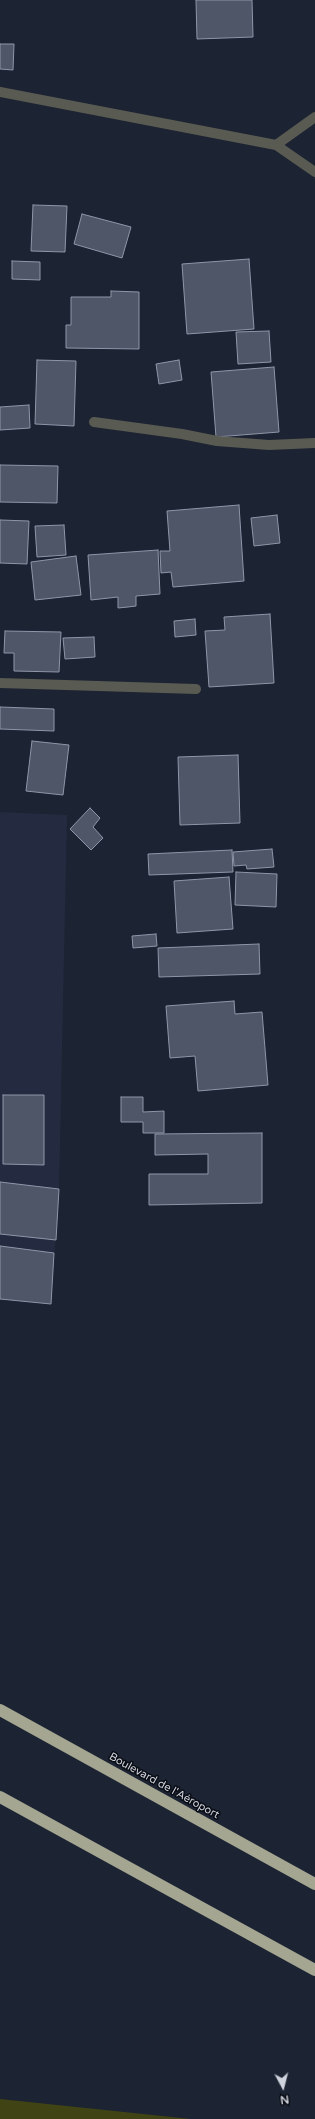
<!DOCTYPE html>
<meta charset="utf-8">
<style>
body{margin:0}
#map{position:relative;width:315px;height:2119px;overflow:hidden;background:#1c2332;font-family:"Varela Round",sans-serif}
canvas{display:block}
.north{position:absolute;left:263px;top:2067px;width:40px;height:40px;-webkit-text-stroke:3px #090c13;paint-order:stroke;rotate:173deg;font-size:11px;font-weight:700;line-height:16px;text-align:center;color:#cfd3de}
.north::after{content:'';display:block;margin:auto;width:14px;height:18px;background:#cfd3de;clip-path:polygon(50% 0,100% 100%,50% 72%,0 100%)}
</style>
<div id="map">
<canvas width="315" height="2119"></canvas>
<div class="north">N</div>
</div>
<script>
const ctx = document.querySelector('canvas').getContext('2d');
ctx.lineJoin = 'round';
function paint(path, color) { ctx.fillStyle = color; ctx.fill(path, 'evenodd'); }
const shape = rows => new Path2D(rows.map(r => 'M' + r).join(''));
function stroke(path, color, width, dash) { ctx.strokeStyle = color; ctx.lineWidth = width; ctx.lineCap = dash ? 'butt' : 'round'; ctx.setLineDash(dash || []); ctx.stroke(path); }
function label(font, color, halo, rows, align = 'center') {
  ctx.font = font + ' "Varela Round",sans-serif'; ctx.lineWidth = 3; ctx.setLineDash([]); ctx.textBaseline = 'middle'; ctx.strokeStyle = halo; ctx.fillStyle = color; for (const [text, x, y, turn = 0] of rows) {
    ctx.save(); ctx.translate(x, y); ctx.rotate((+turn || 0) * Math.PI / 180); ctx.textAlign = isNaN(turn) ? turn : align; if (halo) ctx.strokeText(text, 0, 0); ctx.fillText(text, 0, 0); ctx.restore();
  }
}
const built = shape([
 [0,812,67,815,59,1189,51,1304,0,1299]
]);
const green = shape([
 [0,2099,191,2119,0,2119]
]);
const building = shape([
 [196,0,252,0,253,37,197,39,196,0],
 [0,44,14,44,13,70,0,69,0,44],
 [33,205,67,206,65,252,31,251,33,205],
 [82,214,131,227,122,258,74,244,82,214],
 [249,259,254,329,187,334,182,264,249,259],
 [12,261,40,262,40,280,12,279,12,261],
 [111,291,139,292,139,349,66,348,66,325,71,325,71,297,111,297,111,291],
 [269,331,271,362,238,364,236,332,269,331],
 [37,360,76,361,74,426,35,424,37,360],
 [179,360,182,380,159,384,156,364,179,360],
 [274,367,279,432,216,437,211,372,274,367],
 [29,405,30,428,0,430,0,407,29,405],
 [0,465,58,466,57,503,0,502,0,465],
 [239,505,244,581,173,587,171,572,161,573,160,551,170,551,167,511,239,505],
 [277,515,280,543,254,546,251,518,277,515],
 [0,520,29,521,27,564,0,563,0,520],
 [64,525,66,555,37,557,35,526,64,525],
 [158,550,160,594,136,596,136,606,128,607,118,608,118,597,91,600,88,555,158,550],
 [76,556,81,595,35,600,31,562,76,556],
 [270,614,274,683,209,687,205,631,225,630,224,617,270,614],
 [195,619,196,635,175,637,174,621,195,619],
 [5,631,61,632,59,672,14,671,14,653,4,653,5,631],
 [94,637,95,657,65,659,63,638,94,637],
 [0,707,54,709,54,731,0,729,0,707],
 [32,741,69,745,63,795,26,791,32,741],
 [238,755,240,823,180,825,178,757,238,755],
 [90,808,100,818,93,827,103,838,91,850,70,829,90,808],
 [272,849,274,867,247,869,246,865,234,866,233,852,272,849],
 [232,850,233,872,149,875,148,854,232,850],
 [236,872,277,874,276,907,235,905,236,872],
 [229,877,233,929,177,933,174,881,229,877],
 [156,934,157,946,133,948,132,936,156,934],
 [259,944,260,974,159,977,158,948,259,944],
 [234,1001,235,1014,262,1012,268,1085,198,1091,195,1056,170,1058,166,1006,234,1001],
 [3,1095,44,1095,44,1165,3,1164,3,1095],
 [121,1097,143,1097,143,1112,164,1111,164,1133,143,1133,143,1122,121,1122,121,1097],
 [262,1133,262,1203,149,1205,149,1174,208,1174,208,1154,155,1155,155,1134,262,1133],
 [0,1182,59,1189,56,1240,0,1234,0,1182],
 [0,1246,54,1253,51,1304,0,1299,0,1246]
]);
const lane = shape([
 [0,683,196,689]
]);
const street = shape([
 [0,92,276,145,315,172],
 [276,145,315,117],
 [94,422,182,434,217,441,269,445,315,443]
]);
const highway = shape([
 [0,1710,315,1884],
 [0,1797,315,1970]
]);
const streetNames = [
 ["Boulevard de l'Aéroport",164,1786,29]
];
paint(built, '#242b40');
paint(green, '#404314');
paint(building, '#4e5667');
stroke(building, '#8e96aa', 1);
stroke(lane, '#595a51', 10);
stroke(street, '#595a51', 10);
stroke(highway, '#a4a691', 12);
label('11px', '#cfd3de', '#090c13', streetNames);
</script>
